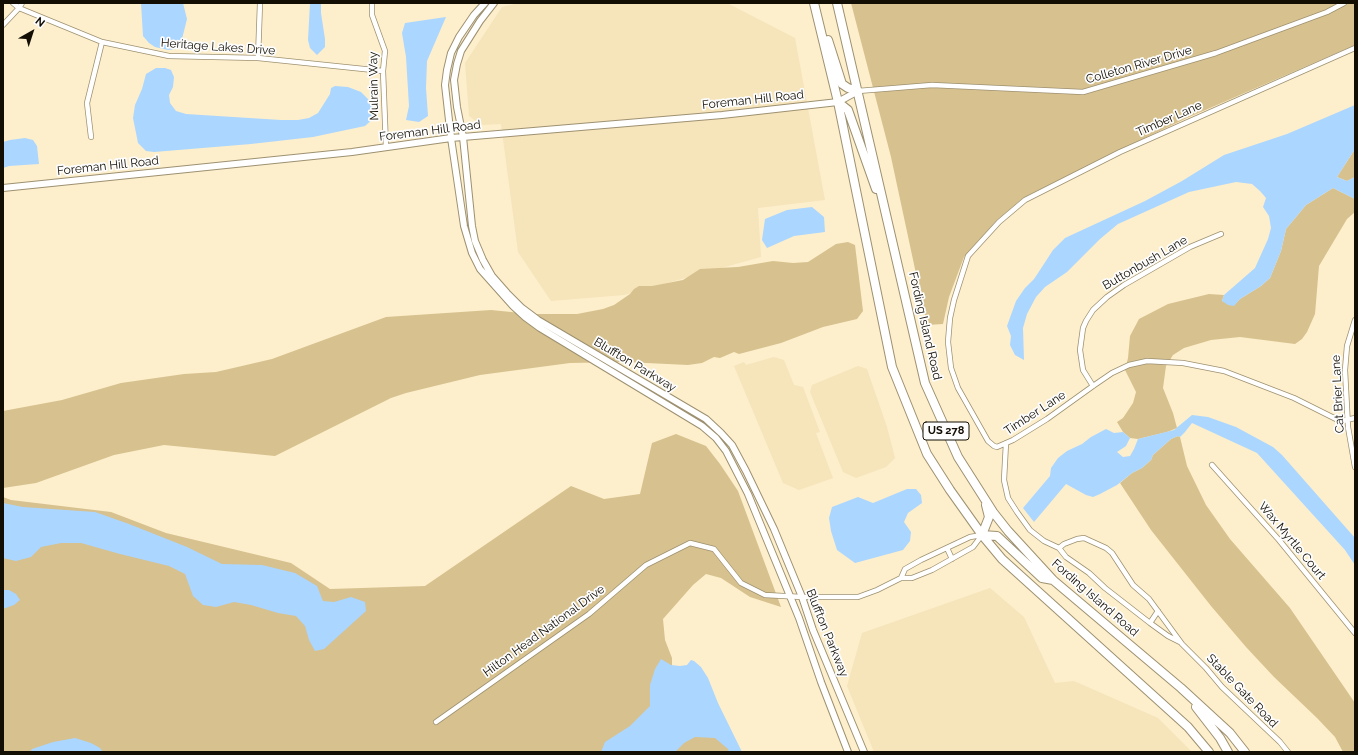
<!DOCTYPE html>
<style>
body{margin:0}
#map{position:relative;width:1358px;height:755px;overflow:hidden;background:#fdefcc;font-family:Raleway,sans-serif}
canvas{display:block}
.frame{position:absolute;inset:0;border:4px solid #130e04;pointer-events:none}
.north{position:absolute;left:12px;top:12px;width:40px;height:40px;-webkit-text-stroke:3px #fdfdfd;paint-order:stroke;rotate:39deg;font-size:11px;font-weight:700;line-height:16px;text-align:center;color:#130e04}
.north::after{content:'';display:block;margin:auto;width:14px;height:18px;background:#130e04;clip-path:polygon(50% 0,100% 100%,50% 72%,0 100%)}
</style>
<div id="map">
<canvas width="1358" height="755"></canvas>
<div class="frame"></div>
<div class="north">N</div>
</div>
<script>
const ctx = document.querySelector('canvas').getContext('2d');
ctx.lineJoin = 'round';
function paint(path, color) { ctx.fillStyle = color; ctx.fill(path, 'evenodd'); }
const shape = rows => new Path2D(rows.map(r => 'M' + r).join(''));
function stroke(path, color, width, dash) { ctx.strokeStyle = color; ctx.lineWidth = width; ctx.lineCap = dash ? 'butt' : 'round'; ctx.setLineDash(dash || []); ctx.stroke(path); }
function label(font, color, halo, rows, align = 'center') {
  ctx.font = font + ' Raleway,sans-serif'; ctx.lineWidth = 3.5; ctx.setLineDash([]); ctx.textBaseline = 'middle'; ctx.strokeStyle = halo; ctx.fillStyle = color; for (const [text, x, y, turn = 0] of rows) {
    ctx.save(); ctx.translate(x, y); ctx.rotate((+turn || 0) * Math.PI / 180); ctx.textAlign = isNaN(turn) ? turn : align; if (halo) ctx.strokeText(text, 0, 0); ctx.fillText(text, 0, 0); ctx.restore();
  }
}
const built = shape([
 [519,3,727,3,795,38,825,200,758,208,761,257,624,295,551,301,518,252,501,124,481,125,469,116,465,63,502,7],
 [774,357,784,360,794,385,803,387,820,432,816,433,833,478,799,490,783,483,734,366,744,362,746,365],
 [858,366,867,369,887,427,895,458,886,467,856,478,843,472,810,392,812,385],
 [990,588,1024,617,1055,683,1074,681,1158,718,1192,752,874,752,847,686,862,633]
]);
const green = shape([
 [851,3,1355,3,1355,45,1187,118,1130,145,1023,198,997,220,964,257,949,297,943,324,927,325,891,157],
 [1355,149,1355,177,1347,181,1337,177],
 [1333,188,1355,199,1355,212,1347,219,1319,266,1315,314,1307,332,1302,339,1295,344,1240,337,1211,340,1184,348,1173,355,1166,366,1163,388,1173,413,1177,428,1167,432,1138,439,1130,438,1123,432,1117,422,1123,418,1133,403,1136,392,1125,370,1128,358,1130,336,1139,319,1168,304,1209,294,1224,295,1222,301,1234,305,1240,299,1261,286,1270,278,1281,251,1286,229,1306,205],
 [848,242,855,245,863,311,857,319,823,327,781,343,739,354,734,352,720,358,714,357,702,363,688,365,626,362,570,363,480,375,406,393,391,398,275,456,164,445,114,455,36,483,3,488,3,411,62,400,121,383,184,374,216,372,272,359,386,317,491,310,531,314,577,314,603,309,614,305,630,294,634,289,639,286,652,286,683,280,700,269,738,267,773,261,793,263,808,262,836,244],
 [676,434,706,446,720,464,738,491,781,607,750,597,721,578,706,574,693,585,663,619,665,640,672,658,672,684,621,752,3,752,3,497,11,500,111,512,166,533,291,563,330,589,425,586,571,486,604,499,640,494,652,443],
 [1178,436,1180,437,1187,466,1206,505,1230,539,1290,608,1355,703,1355,752,1343,752,1335,737,1317,718,1274,677,1246,647,1211,606,1151,530,1120,483,1132,473,1142,468,1151,460,1153,455,1171,439],
 [719,727,731,752,651,752]
]);
const water = shape([
 [141,3,183,3,187,19,180,47,176,49,168,50,155,47,149,43,143,36],
 [310,3,321,3,321,13,325,39,325,47,317,55,310,48,308,40],
 [446,17,427,61,426,88,428,116,419,122,406,120,409,106,406,57,402,33,405,23],
 [156,68,165,68,171,70,174,77,173,87,169,95,170,103,176,111,186,114,281,120,298,120,309,118,318,113,330,94,331,88,335,86,348,87,361,92,370,101,374,109,374,118,365,126,313,137,251,144,154,152,146,151,138,143,133,118,135,105,142,89,146,74],
 [1355,105,1355,149,1337,177,1347,181,1355,177,1355,199,1333,188,1306,205,1286,229,1281,251,1270,278,1261,286,1240,299,1234,306,1228,305,1222,301,1224,295,1255,268,1268,239,1271,228,1269,216,1263,207,1266,198,1260,191,1252,184,1236,182,1189,192,1118,224,1100,239,1067,272,1045,287,1036,297,1027,314,1023,328,1024,360,1015,355,1010,345,1011,336,1007,326,1016,301,1025,288,1034,279,1040,270,1053,250,1065,238,1145,201,1182,181,1224,155,1287,134],
 [25,138,33,140,37,146,39,164,9,166,3,168,3,142,10,140],
 [812,207,824,217,825,232,794,236,767,248,762,240,765,219,787,210],
 [1192,415,1208,417,1236,427,1273,447,1282,455,1355,538,1355,565,1345,550,1257,453,1192,423,1185,432,1180,437,1178,436,1171,439,1153,455,1151,460,1142,468,1132,473,1117,485,1100,494,1093,497,1086,495,1066,484,1034,522,1023,508,1050,476,1051,468,1058,458,1067,451,1082,444,1091,437,1106,429,1114,433,1123,432,1130,438,1126,446,1117,452,1123,457,1130,456,1134,449,1138,439,1174,430],
 [907,489,916,489,921,495,922,503,908,513,904,522,911,532,910,541,903,550,855,563,837,550,831,531,829,518,832,507,858,497,873,503],
 [3,503,23,507,95,512,129,524,187,547,222,564,262,565,295,573,317,586,323,601,334,602,351,597,365,602,366,611,324,649,315,651,309,640,305,626,296,616,278,613,251,605,234,602,216,607,203,605,193,596,185,574,169,566,120,554,81,543,61,543,41,547,31,557,16,561,3,558],
 [3,590,9,590,16,594,20,600,14,605,3,609],
 [661,659,671,665,680,666,687,665,691,660,694,661,701,667,708,678,718,703,742,752,729,752,728,749,715,738,695,737,684,743,675,752,601,752,605,742,630,726,650,706,650,685,655,669],
 [75,738,91,743,100,748,103,752,30,752,32,749,53,742]
]);
const street = shape([
 [13,3,19,8,102,42,169,56,258,58,383,71],
 [372,3,372,15,385,51,383,71,386,147],
 [3,25,19,8,22,3],
 [1355,48,1120,152,1025,200,999,222,968,256,954,300,950,318,948,342,951,368,958,388,988,441,994,446,997,447,1013,440,1047,419,1093,386,1112,373,1129,365,1147,361,1183,363,1224,371,1294,398,1338,420,1342,421,1355,418],
 [258,58,260,3],
 [858,91,932,85,1083,92,1216,53,1327,12,1344,3],
 [91,137,87,103,102,42],
 [1355,320,1347,346,1345,370,1348,427,1355,467],
 [1093,386,1083,370,1080,350,1083,328,1086,321,1093,310,1107,297,1124,285,1190,247,1221,234],
 [1006,443,1004,480,1008,498,1017,512,1030,530,1044,541,1059,548,1066,557,1089,573,1105,588,1150,623,1168,636,1180,642],
 [1212,465,1279,540,1355,633],
 [947,548,952,559],
 [1059,548,1064,544,1077,539,1084,538,1106,548,1112,553,1133,585,1149,599,1182,644,1206,668,1222,687,1280,742,1288,752],
 [901,578,905,569,921,560,970,537,982,535],
 [1150,623,1158,611],
 [436,722,589,614,646,565,690,543,714,549,741,583,765,595,802,597,858,597,877,590,901,578,912,578,932,570,973,547,982,535]
]);
const secondary = shape([
 [485,3,474,15,459,37,451,53,447,70,445,85,451,138,464,226,472,253,480,269,513,306,525,317,540,328,702,426,716,438,726,451,748,494,799,618,821,682,848,752],
 [494,3,480,21,461,51,457,64,454,80,457,107,463,137,472,226,475,241,483,260,492,276,507,293,522,308,538,320,706,419,721,433,732,445,746,471,774,529,802,597,813,630,864,752],
 [3,188,352,152,451,138,722,115,838,102,858,91]
]);
const highway = shape([
 [814,3,838,102,892,367,927,454,950,490,982,535,1002,559,1188,727,1209,752],
 [837,3,925,383,958,457,993,512,1008,531,1053,580,1181,688,1230,733,1245,752],
 [828,40,842,84,848,88,858,91],
 [838,102,848,110,876,189],
 [982,535,997,536,1042,578,1053,580],
 [982,535,989,517,986,505],
 [1196,707,1220,738,1228,752]
]);
const shields = [
 [946,431,46]
];
const shieldNames = [
 ["US 278",946,431]
];
const streetNames = [
 ["Heritage Lakes Drive",218,47,4],
 ["Colleton River Drive",1139,65,-16],
 ["Mulrain Way",374,86,-91],
 ["Foreman Hill Road",753,100,-6],
 ["Timber Lane",1169,119,-24],
 ["Foreman Hill Road",430,131,-7],
 ["Foreman Hill Road",108,166,-6],
 ["Buttonbush Lane",1145,263,-30],
 ["Fording Island Road",925,326,77],
 ["Bluffton Parkway",635,365,31],
 ["Cat Brier Lane",1338,394,-93],
 ["Timber Lane",1035,413,-33],
 ["Wax Myrtle Court",1292,541,50],
 ["Fording Island Road",1095,598,41],
 ["Hilton Head National Drive",544,631,-36],
 ["Bluffton Parkway",827,633,68],
 ["Stable Gate Road",1242,691,46]
];
paint(built, '#f6e4ba');
paint(green, '#d7c18e');
paint(water, '#abd6ff');
stroke(street, '#9e9171', 6);
stroke(secondary, '#9e9171', 8);
stroke(highway, '#9e9171', 10);
stroke(street, '#fff', 4.5);
stroke(secondary, '#fff', 6);
stroke(highway, '#fff', 8);
for (const [x, y, w] of shields) { const box = new Path2D(); box.roundRect(x - w / 2, y - 9, w, 18, 3); ctx.fillStyle = '#fdfdfd'; ctx.fill(box); stroke(box, '#130e04', 1); }
label('bold 11px', '#130e04', null, shieldNames);
label('12px', '#130e04', '#fdfdfd', streetNames);
</script>
